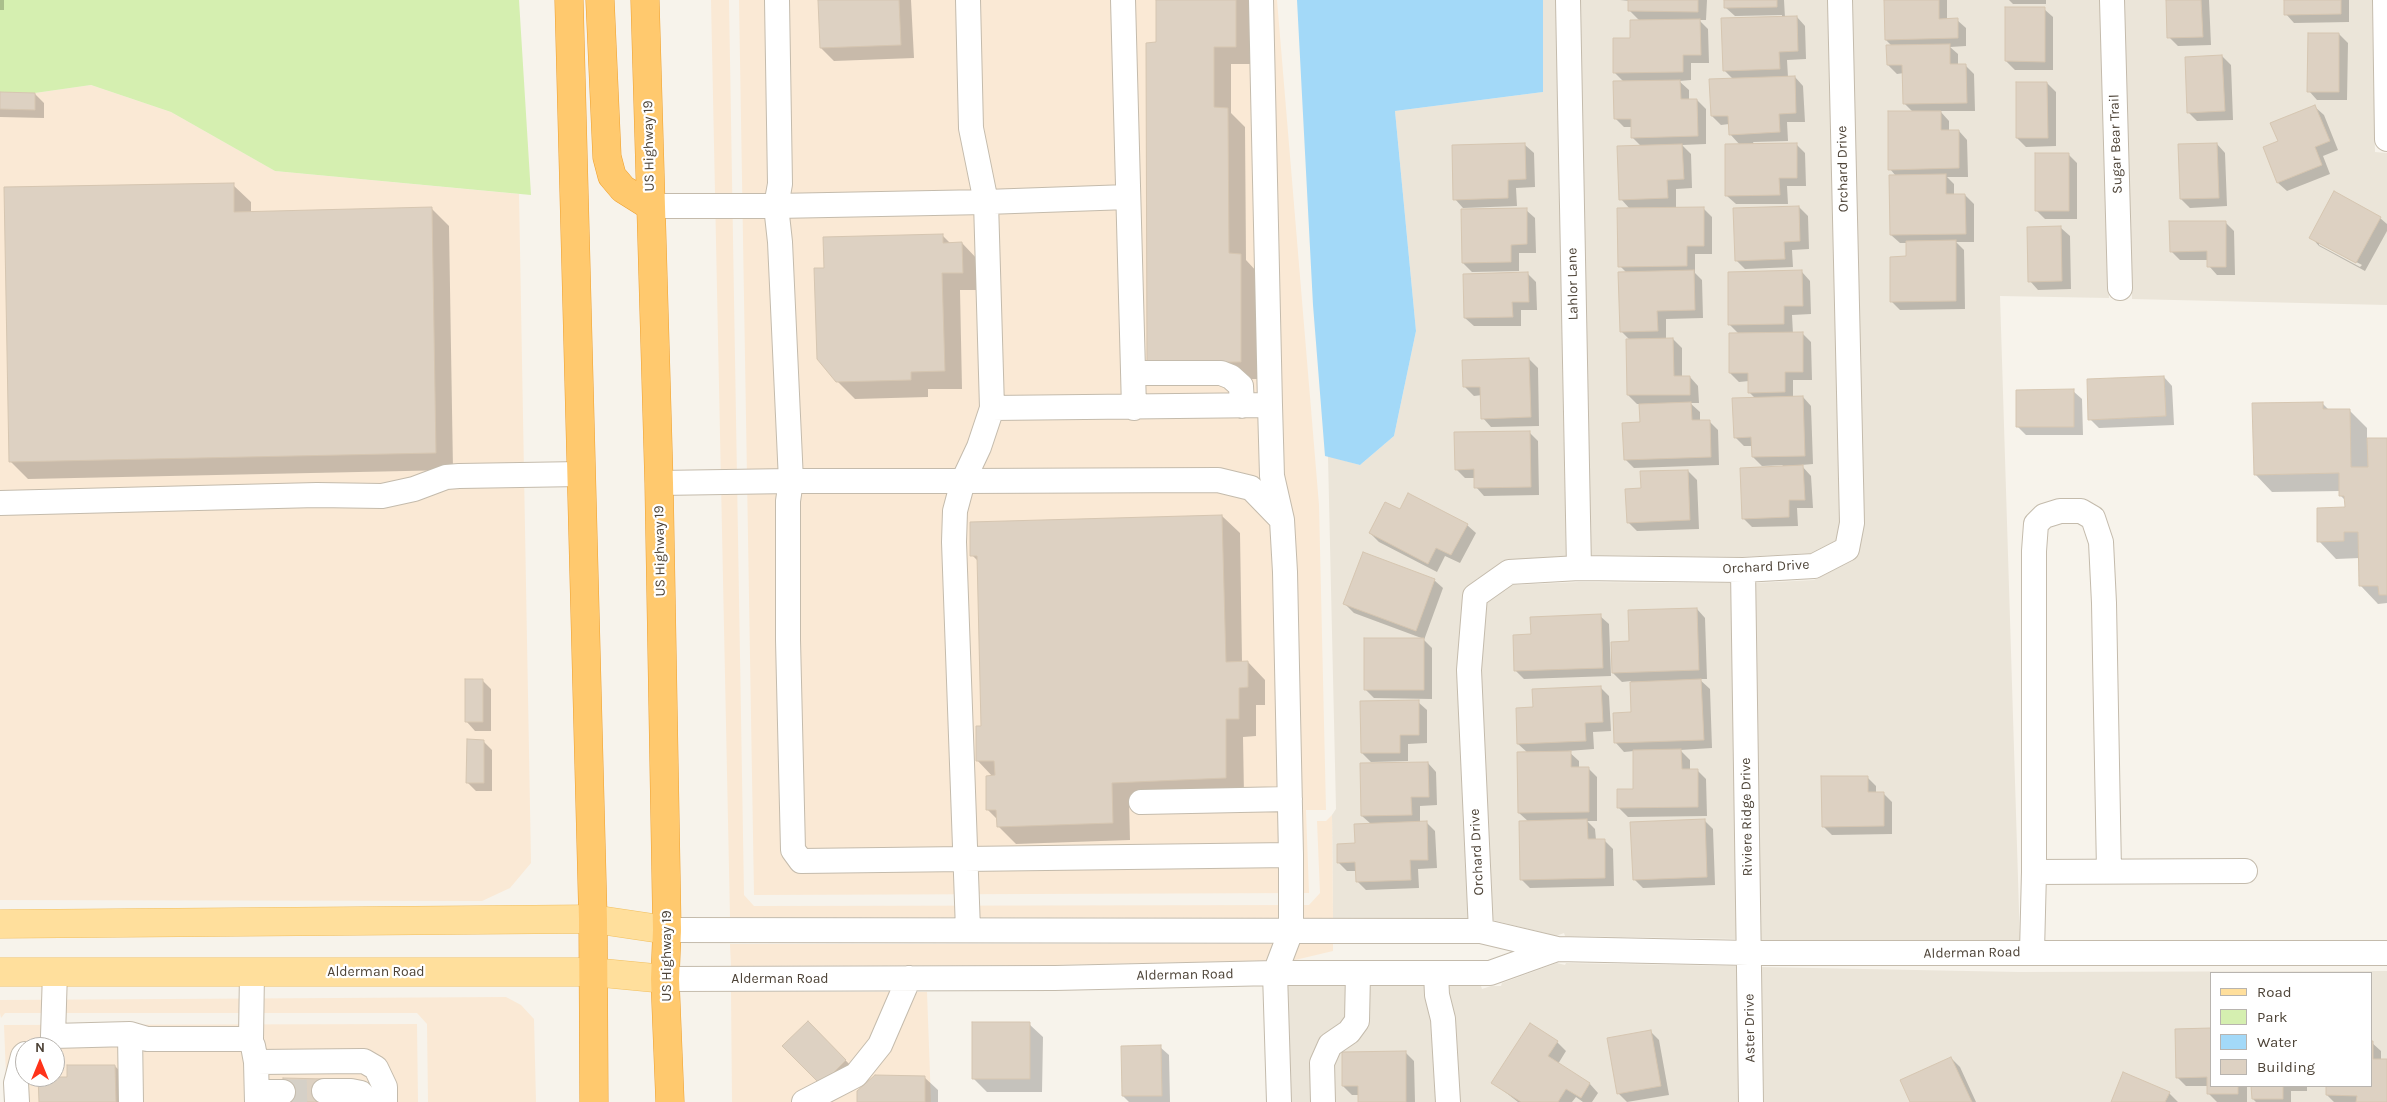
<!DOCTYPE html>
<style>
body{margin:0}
#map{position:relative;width:2387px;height:1102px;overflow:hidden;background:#f7f3eb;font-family:Karla,sans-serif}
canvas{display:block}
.legend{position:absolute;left:2210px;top:972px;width:162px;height:115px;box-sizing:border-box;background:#fff;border:1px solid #b8b4af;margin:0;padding:6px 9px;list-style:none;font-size:15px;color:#4d4337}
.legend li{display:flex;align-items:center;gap:10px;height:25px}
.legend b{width:25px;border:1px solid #b8b4af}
.north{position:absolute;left:15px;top:1037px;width:50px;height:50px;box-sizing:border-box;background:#fff;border:1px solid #b8b4af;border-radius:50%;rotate:0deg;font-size:14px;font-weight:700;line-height:20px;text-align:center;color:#4d4337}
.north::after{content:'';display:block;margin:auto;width:18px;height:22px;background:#ff331a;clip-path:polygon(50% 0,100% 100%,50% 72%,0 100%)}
</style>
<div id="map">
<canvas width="2387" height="1102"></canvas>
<ul class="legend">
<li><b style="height:6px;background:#ffdf9c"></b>Road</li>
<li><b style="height:14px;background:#d5efb0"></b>Park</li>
<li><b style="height:14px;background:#a3d9f8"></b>Water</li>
<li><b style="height:14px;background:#ddd1c2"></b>Building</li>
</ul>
<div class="north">N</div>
</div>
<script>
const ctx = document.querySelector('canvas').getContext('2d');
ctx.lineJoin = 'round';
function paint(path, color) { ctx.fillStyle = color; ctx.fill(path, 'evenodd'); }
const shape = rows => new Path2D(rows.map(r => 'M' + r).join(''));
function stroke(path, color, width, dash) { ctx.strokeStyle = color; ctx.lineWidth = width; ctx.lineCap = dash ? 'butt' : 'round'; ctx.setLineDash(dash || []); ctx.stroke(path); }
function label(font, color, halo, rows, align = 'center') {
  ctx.font = font + ' Karla,sans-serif'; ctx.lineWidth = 4.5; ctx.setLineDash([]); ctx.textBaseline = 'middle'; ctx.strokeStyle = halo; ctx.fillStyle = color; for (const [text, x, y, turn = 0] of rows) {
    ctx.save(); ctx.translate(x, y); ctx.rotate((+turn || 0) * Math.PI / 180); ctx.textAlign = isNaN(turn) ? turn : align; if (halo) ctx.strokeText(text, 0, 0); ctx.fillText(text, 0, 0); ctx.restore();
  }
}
const residential = shape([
 [1543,0,1556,0,1566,556,1503,561,1469,585,1463,594,1457,670,1468,918,1333,918,1332,815,1336,809,1328,456,1360,465,1394,436,1416,331,1395,111,1543,92],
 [1580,0,1828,0,1840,521,1837,540,1811,553,1742,557,1590,555],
 [1852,0,2101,0,2109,298,2000,296,2020,943,1761,940,1755,583,1814,580,1852,561,1858,552,1864,523],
 [2124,0,2372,0,2375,152,2387,153,2387,305,2132,299],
 [1579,582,1731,583,1737,939,1565,936,1564,933,1556,936,1493,920,1481,670,1486,604,1513,585],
 [1557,963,1565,965,1566,963,1738,966,1739,1102,1285,1102,1288,986,1481,986,1482,989,1491,986,1501,986,1502,983],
 [1761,967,2019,972,2387,971,2387,1102,1763,1102],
 [2211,973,2371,973,2371,1086,2211,1086]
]);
const commercial = shape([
 [711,0,729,0,744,895,754,906,1309,905,1320,893,1317,821,1326,821,1332,815,1333,918,730,917],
 [739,0,1277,0,1319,505,1326,810,1306,810,1309,893,754,895],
 [91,85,171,112,275,171,519,194,531,863,510,888,482,901,0,900,0,98],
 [730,944,1333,944,1333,951,1295,960,1055,965,731,966],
 [731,992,927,992,931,1102,732,1102],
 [506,997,521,1005,534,1019,536,1102,428,1102,427,1024,417,1013,5,1013,1,1018,0,1013,0,1000],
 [417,1024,418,1102,7,1102,4,1025],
 [25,1047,55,1047,55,1077,25,1077]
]);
const green = shape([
 [0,0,519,0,531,195,275,171,171,112,91,85,0,98]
]);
const water = shape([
 [1297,0,1543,0,1543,92,1395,111,1416,331,1394,436,1360,465,1325,456,1313,305]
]);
const shadow = shape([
 [0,0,4,0,4,10,0,10],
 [819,0,911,0,914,58,834,61,821,48],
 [1157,0,1254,0,1253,64,1231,64,1231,113,1245,127,1246,260,1258,273,1258,379,1166,380],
 [1620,0,1707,0,1706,20,1699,20,1708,29,1709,63,1691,63,1691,80,1679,81,1689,90,1689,100,1697,100,1706,109,1706,144,1682,145,1691,154,1692,188,1676,189,1676,208,1703,208,1712,217,1712,254,1695,254,1695,273,1702,280,1703,318,1666,319,1666,340,1673,339,1682,348,1682,377,1690,377,1698,386,1699,403,1690,403,1700,412,1700,421,1709,421,1718,430,1719,465,1634,468,1625,459,1641,424,1640,404,1637,404,1628,395,1630,340,1621,331,1627,273,1620,266,1630,209,1621,199,1642,147,1632,137,1632,127,1624,127,1615,118,1624,82,1615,73,1640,21,1630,11,1630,1],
 [1726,0,1784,0,1785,18,1797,17,1805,26,1806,59,1787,60,1788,77,1795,77,1803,86,1805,122,1787,122,1788,141,1753,142,1754,144,1796,144,1805,153,1806,186,1787,186,1788,204,1736,204,1727,196,1740,145,1730,134,1729,124,1721,125,1712,116,1734,80,1724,70,1782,18,1782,15,1735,16,1726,8],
 [1885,0,1947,0,1947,20,1957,20,1966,28,1966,46,1950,47,1958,54,1958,65,1965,65,1974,74,1975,111,1940,111,1949,121,1949,131,1959,131,1967,140,1968,177,1947,177,1954,184,1954,195,1965,195,1974,204,1974,242,1956,242,1964,250,1965,309,1900,310,1892,302,1907,258,1907,243,1900,243,1891,235,1896,176,1890,169,1913,112,1904,103,1904,73,1897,74,1888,65,1893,47,1886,40],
 [2009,0,2046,0,2046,4,2013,4],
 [2167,0,2209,0,2211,45,2178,46,2169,37],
 [2285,0,2349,0,2349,22,2294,23,2286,14],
 [2044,9,2053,17,2053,70,2015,70,2006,61],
 [2339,34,2348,43,2347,100,2317,100,2309,91],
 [2222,56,2231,65,2233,120,2197,121,2189,113],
 [2047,83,2056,92,2056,146,2026,147,2017,138],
 [0,93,35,94,44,103,44,118,0,117],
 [2315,107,2324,115,2338,150,2323,156,2330,174,2287,191,2278,183,2264,148,2279,142],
 [2217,144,2225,153,2227,206,2190,208,2181,199],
 [1525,145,1534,153,1535,187,1516,188,1517,206,1463,208,1455,199],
 [2068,154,2077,163,2077,219,2045,219,2036,210],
 [233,185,251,202,251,213,431,208,449,226,453,470,28,479,11,462],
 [1799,207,1808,216,1809,249,1792,250,1793,267,1745,269,1736,260],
 [1526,210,1535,218,1536,253,1519,253,1519,271,1472,272,1463,263],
 [2380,218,2387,224,2387,231,2365,271,2319,246,2311,237],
 [2319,242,2362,265,2360,267,2319,245],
 [2225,222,2234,231,2235,275,2217,275,2209,266,2209,260,2180,260,2171,251],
 [2061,228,2070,236,2071,289,2038,290,2030,281],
 [943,236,951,244,962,243,979,261,980,290,960,290,962,389,928,389,928,397,855,399,837,381],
 [1802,272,1810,281,1811,314,1792,315,1793,334,1802,333,1811,342,1812,380,1793,380,1793,397,1803,397,1811,406,1813,464,1801,465,1811,476,1813,508,1797,508,1798,526,1752,527,1744,519,1783,465,1762,466,1753,457,1753,446,1744,446,1735,437,1756,399,1749,392,1749,381,1739,382,1730,373,1739,334,1729,324],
 [1527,273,1536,282,1537,310,1521,310,1521,326,1474,326,1465,318],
 [1529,359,1538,368,1539,426,1491,427,1483,418,1482,395,1474,396,1465,387],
 [2164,377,2172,386,2174,425,2099,428,2090,419],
 [2073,391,2082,399,2083,435,2026,435,2017,426],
 [2322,403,2330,411,2349,410,2367,428,2367,439,2387,439,2387,603,2378,604,2361,586,2360,558,2336,559,2319,541,2346,508,2346,501,2341,496,2341,491,2272,492,2255,474],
 [1529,432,1538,441,1539,495,1484,496,1476,487,1475,478,1465,478,1456,469],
 [1688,471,1697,480,1699,529,1637,531,1628,522,1642,489],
 [1222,516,1240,533,1242,662,1248,662,1265,680,1265,705,1256,705,1256,736,1243,737,1244,796,1129,801,1130,840,1016,844,998,826,998,820,987,809,993,777,977,760,982,727,978,561,972,555],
 [1467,525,1476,533,1460,563,1445,556,1437,572,1379,542,1370,533],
 [1434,580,1443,588,1424,640,1432,648,1432,699,1374,698,1365,689,1424,639,1354,613,1345,604],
 [1697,609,1705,618,1707,679,1699,679,1710,689,1712,748,1680,750,1690,760,1690,770,1697,770,1706,779,1707,816,1628,817,1619,808,1635,790,1634,751,1624,752,1616,743,1632,713,1631,681,1622,682,1613,673,1630,643],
 [1600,616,1609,624,1611,676,1524,679,1515,670,1532,636],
 [482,680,491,689,491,731,475,731,467,722],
 [1600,687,1609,696,1611,731,1593,732,1594,749,1568,751,1579,761,1579,768,1588,768,1597,777,1597,821,1587,821,1595,829,1596,840,1604,840,1613,849,1614,886,1530,888,1521,879,1529,822,1519,813,1528,753,1518,744,1534,708],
 [1418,702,1427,710,1427,743,1408,744,1408,761,1371,762,1362,753],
 [483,741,492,750,492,791,476,791,467,782],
 [1428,763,1436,772,1437,805,1420,806,1420,823,1426,822,1435,831,1437,868,1418,869,1419,888,1366,890,1357,881,1357,871,1347,871,1338,862,1356,844,1371,824,1362,816],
 [1867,777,1876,786,1876,794,1883,793,1892,802,1892,834,1832,835,1823,826],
 [1704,820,1713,829,1715,885,1643,888,1634,879],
 [808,1022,854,1069,830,1093],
 [1029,1024,1043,1037,1042,1092,987,1092,974,1079],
 [2211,1029,2211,1086,2247,1086,2247,1102,2217,1102,2209,1094,2208,1086,2186,1086,2177,1077],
 [1650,1031,1659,1040,1669,1095,1627,1102,1619,1094,1608,1039],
 [1557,1042,1566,1051,1558,1064,1590,1084,1598,1093,1592,1102,1583,1102,1576,1097,1572,1102,1518,1102,1492,1082],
 [2371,1042,2381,1051,2381,1060,2387,1060,2387,1102,2334,1102,2327,1095,2327,1086,2371,1086],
 [1160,1047,1169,1055,1170,1102,1129,1102,1123,1096],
 [1405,1052,1414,1061,1415,1102,1359,1102,1359,1095,1352,1095,1343,1086],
 [1951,1058,1960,1067,1976,1102,1911,1102],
 [115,1066,128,1080,128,1102,40,1102,68,1078],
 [924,1077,938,1090,938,1102,858,1102],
 [2253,1086,2307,1086,2307,1091,2291,1091,2291,1102,2256,1102,2253,1099],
 [2169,1093,2178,1102,2112,1102]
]);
const building = shape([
 [818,0,899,0,901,45,820,48,818,0],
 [1156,0,1236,0,1236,47,1214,47,1214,107,1228,108,1229,253,1241,254,1241,362,1147,363,1146,43,1156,42,1156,0],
 [1628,0,1698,0,1698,12,1628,11,1628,0],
 [1724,0,1777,0,1777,7,1724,8,1724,0],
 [1884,0,1939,0,1939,19,1958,18,1958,38,1885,40,1884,0],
 [2166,0,2201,0,2203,37,2167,38,2166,0],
 [2284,0,2341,0,2341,14,2284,15,2284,0],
 [2005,7,2045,7,2045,62,2005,61,2005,7],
 [1797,16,1798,51,1779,52,1780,69,1723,71,1721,18,1797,16],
 [1700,19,1701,55,1683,55,1683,72,1613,73,1613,38,1630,38,1630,20,1700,19],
 [2308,33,2339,33,2339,92,2307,92,2308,33],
 [1950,44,1950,64,1966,64,1967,103,1903,104,1902,65,1887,65,1886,45,1950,44],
 [2222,55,2225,111,2187,113,2185,57,2222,55],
 [1795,76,1796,113,1779,114,1780,132,1729,135,1728,116,1711,116,1709,79,1795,76],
 [1680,80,1681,99,1697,99,1698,136,1631,138,1631,119,1614,119,1613,81,1680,80],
 [2016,82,2047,82,2048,138,2016,138,2016,82],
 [0,92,35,93,35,110,0,109,0,92],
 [2315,105,2330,141,2315,147,2322,165,2277,183,2263,147,2278,141,2270,123,2315,105],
 [1888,111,1941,111,1941,130,1959,130,1959,168,1888,170,1888,111],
 [1525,143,1526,179,1508,180,1508,198,1453,200,1452,145,1525,143],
 [1797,143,1797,178,1779,178,1780,195,1725,196,1725,144,1797,143],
 [2217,143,2219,198,2180,199,2178,144,2217,143],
 [1682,144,1684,179,1667,180,1668,198,1619,200,1617,146,1682,144],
 [2035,153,2069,153,2069,211,2035,211,2035,153],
 [1946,174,1946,194,1965,194,1966,234,1890,235,1889,175,1946,174],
 [234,183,234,212,432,207,436,453,9,462,4,187,234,183],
 [2334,191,2381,217,2356,263,2309,238,2334,191],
 [1799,206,1800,241,1784,242,1785,259,1735,261,1733,208,1799,206],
 [1704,207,1704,246,1687,246,1687,266,1618,267,1617,208,1704,207],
 [1527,208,1527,244,1511,245,1511,262,1462,263,1461,209,1527,208],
 [2169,221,2226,221,2226,267,2207,267,2207,251,2170,252,2169,221],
 [2061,226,2062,281,2028,282,2027,227,2061,226],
 [943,234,943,243,962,242,963,273,942,273,945,371,911,372,911,380,836,382,817,359,814,268,824,268,823,237,943,234],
 [1956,240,1956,301,1890,302,1890,257,1906,256,1906,241,1956,240],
 [1694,270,1695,310,1657,311,1658,331,1620,332,1618,272,1694,270],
 [1802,270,1803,306,1784,306,1784,324,1728,325,1728,272,1802,270],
 [1528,272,1529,302,1512,302,1513,317,1464,318,1463,274,1528,272],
 [1803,332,1803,372,1785,372,1785,392,1748,393,1748,373,1729,373,1729,333,1803,332],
 [1673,338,1674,376,1690,376,1690,395,1627,395,1626,339,1673,338],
 [1529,358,1531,417,1481,419,1480,387,1463,387,1462,360,1529,358],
 [2164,376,2166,416,2088,420,2087,379,2164,376],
 [2074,389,2074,427,2016,427,2016,390,2074,389],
 [1803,396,1805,456,1752,457,1751,437,1734,438,1732,398,1803,396],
 [1691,402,1692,420,1710,420,1711,457,1624,460,1622,423,1640,422,1639,404,1691,402],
 [2323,402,2323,409,2350,409,2351,467,2368,467,2367,438,2387,438,2387,595,2379,595,2378,586,2359,586,2358,532,2344,532,2344,541,2317,542,2317,508,2345,507,2344,496,2339,496,2339,473,2254,475,2252,403,2323,402],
 [1530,431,1531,487,1474,488,1474,469,1455,470,1454,432,1530,431],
 [1803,465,1805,500,1789,500,1789,517,1742,519,1740,468,1803,465],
 [1688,470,1690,520,1627,523,1625,489,1641,488,1640,471,1688,470],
 [1408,493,1468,524,1451,555,1436,548,1428,564,1369,533,1385,502,1400,509,1408,493],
 [1222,515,1226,662,1248,661,1248,687,1239,688,1239,719,1226,719,1226,778,1112,783,1113,823,997,827,996,810,986,810,986,776,995,775,994,761,976,761,976,726,981,726,977,556,970,556,970,522,1222,515],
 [1363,552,1435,579,1416,631,1343,604,1363,552],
 [1697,608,1699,670,1612,673,1611,642,1629,641,1628,610,1697,608],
 [1601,614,1603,668,1514,671,1513,635,1531,634,1530,617,1601,614],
 [1364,638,1424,638,1424,690,1364,690,1364,638],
 [465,679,483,679,483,722,465,722,465,679],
 [1701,679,1704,740,1614,743,1613,713,1631,712,1630,682,1701,679],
 [1601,686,1603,722,1585,723,1586,741,1517,744,1516,708,1533,707,1532,689,1601,686],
 [1419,700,1419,735,1400,735,1400,753,1361,753,1360,701,1419,700],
 [467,739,484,740,484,783,466,783,467,739],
 [1681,749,1682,769,1698,769,1698,807,1617,808,1617,789,1633,789,1633,750,1681,749],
 [1571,751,1571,767,1589,767,1589,812,1518,813,1517,752,1571,751],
 [1428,762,1429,797,1411,797,1412,815,1361,816,1360,763,1428,762],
 [1821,776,1868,776,1868,792,1884,792,1884,826,1822,827,1821,776],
 [1587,819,1588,839,1605,839,1605,878,1520,880,1519,821,1587,819],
 [1705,819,1707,877,1633,880,1630,822,1705,819],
 [1427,821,1428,860,1410,860,1411,880,1356,882,1355,862,1337,863,1337,844,1355,843,1354,824,1427,821],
 [808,1021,846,1060,821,1085,782,1046,808,1021],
 [972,1022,1030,1022,1030,1079,972,1079,972,1022],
 [1530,1023,1558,1041,1548,1056,1590,1083,1581,1098,1566,1089,1558,1102,1521,1102,1491,1083,1530,1023],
 [2211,1028,2211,1086,2238,1086,2238,1094,2207,1094,2207,1077,2176,1078,2175,1029,2211,1028],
 [1651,1030,1661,1086,1617,1094,1607,1038,1651,1030],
 [2371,1041,2373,1041,2373,1059,2387,1059,2387,1102,2356,1102,2357,1096,2326,1095,2326,1086,2371,1086,2371,1041],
 [1161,1045,1162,1096,1122,1096,1121,1046,1161,1045],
 [1406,1051,1406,1102,1358,1102,1358,1086,1342,1086,1342,1052,1406,1051],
 [1951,1057,1972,1102,1910,1102,1900,1080,1951,1057],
 [67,1065,115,1065,116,1102,39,1102,38,1077,67,1077,67,1065],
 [2123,1072,2170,1092,2165,1102,2111,1102,2123,1072],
 [875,1075,925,1076,925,1102,857,1102,857,1091,875,1075],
 [283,1078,325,1079,324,1098,347,1102,283,1102,283,1078],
 [2251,1086,2283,1086,2283,1099,2252,1099,2251,1086]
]);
const minorTunnel = shape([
 [283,1092,324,1091]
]);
const minor = shape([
 [968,0,971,128,986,202,1128,197],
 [1123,0,1134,408],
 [1261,0,1270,405,1272,476,1282,520,1285,572,1291,855,1291,931,1275,973,1279,1102],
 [1568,0,1579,568],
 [2112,0,2120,288],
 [2385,0,2387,139],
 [650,206,776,206,780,184,777,0],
 [1133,373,1221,373,1231,377,1241,386,1242,406],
 [992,408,1270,405],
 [659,483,791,481,963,481,955,511,954,542,968,930],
 [0,503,317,495,382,496,414,489,446,477,459,476,581,474],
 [1282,520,1251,488,1218,480,963,481,979,447,992,408,986,202,776,206,780,242,791,481,788,501,788,640,793,850,801,861,1291,855],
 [1743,570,1751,1102],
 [1141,802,1290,799],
 [2034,872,2034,551,2036,524,2044,516,2060,511,2081,511,2093,518,2101,542,2104,603,2109,871],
 [667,930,1481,931,1557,949,1749,953,2387,953],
 [1481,931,1469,670,1475,596,1509,572,1579,568,1743,570,1814,566,1847,549,1852,523,1840,0],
 [2032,952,2034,872,2245,871],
 [55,972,53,1036,130,1034,131,1102],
 [1436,973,1437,995,1443,1019,1448,1102],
 [665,979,1055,978,1275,973,1490,973,1557,949],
 [130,1034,147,1039,251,1039,252,972],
 [253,1046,256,1062,257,1102],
 [256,1062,364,1061,376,1068,385,1087,385,1102],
 [324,1091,351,1091,361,1093,368,1102],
 [257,1092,283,1092],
 [17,1102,16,1083,23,1056,25,1054],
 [804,1102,856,1075,880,1045,909,978],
 [1323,1102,1322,1063,1330,1045,1349,1032,1357,1021,1358,973]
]);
const major = shape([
 [0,924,593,919,667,930],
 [0,972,592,972,665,979]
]);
const highway = shape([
 [569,0,593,919,594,1102],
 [600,0,607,157,612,176,623,189,650,206],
 [645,0,659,483,667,930,665,979,670,1102]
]);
const streetNames = [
 ["Sugar Bear Trail",2116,144,-92],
 ["US Highway 19",649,146,-91],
 ["Orchard Drive",1843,169,-91],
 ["Lahlor Lane",1573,284,-91],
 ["US Highway 19",660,551,-91],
 ["Orchard Drive",1766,567,-3],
 ["Riviere Ridge Drive",1747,817,-91],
 ["Orchard Drive",1477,852,-93],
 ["Alderman Road",1972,953,-1],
 ["US Highway 19",667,956,-90],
 ["Alderman Road",376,972],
 ["Alderman Road",1185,975,-1],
 ["Alderman Road",780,979],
 ["Aster Drive",1750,1028,-91]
];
paint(residential, '#ebe5d9');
paint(commercial, '#fae9d5');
paint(green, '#d5efb0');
paint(water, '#a3d9f8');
paint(shadow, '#0003');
paint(building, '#ddd1c2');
stroke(building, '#d6c6b1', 1);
stroke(minorTunnel, '#d5d0c7', 24, [24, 12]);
stroke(minor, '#c4bbac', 26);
stroke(major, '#f1bf5f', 29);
stroke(highway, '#eea02e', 29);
stroke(minor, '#fff', 24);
stroke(major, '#ffdf9c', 28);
stroke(highway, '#ffc96e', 28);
label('14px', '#4d4337', '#fff', streetNames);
</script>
